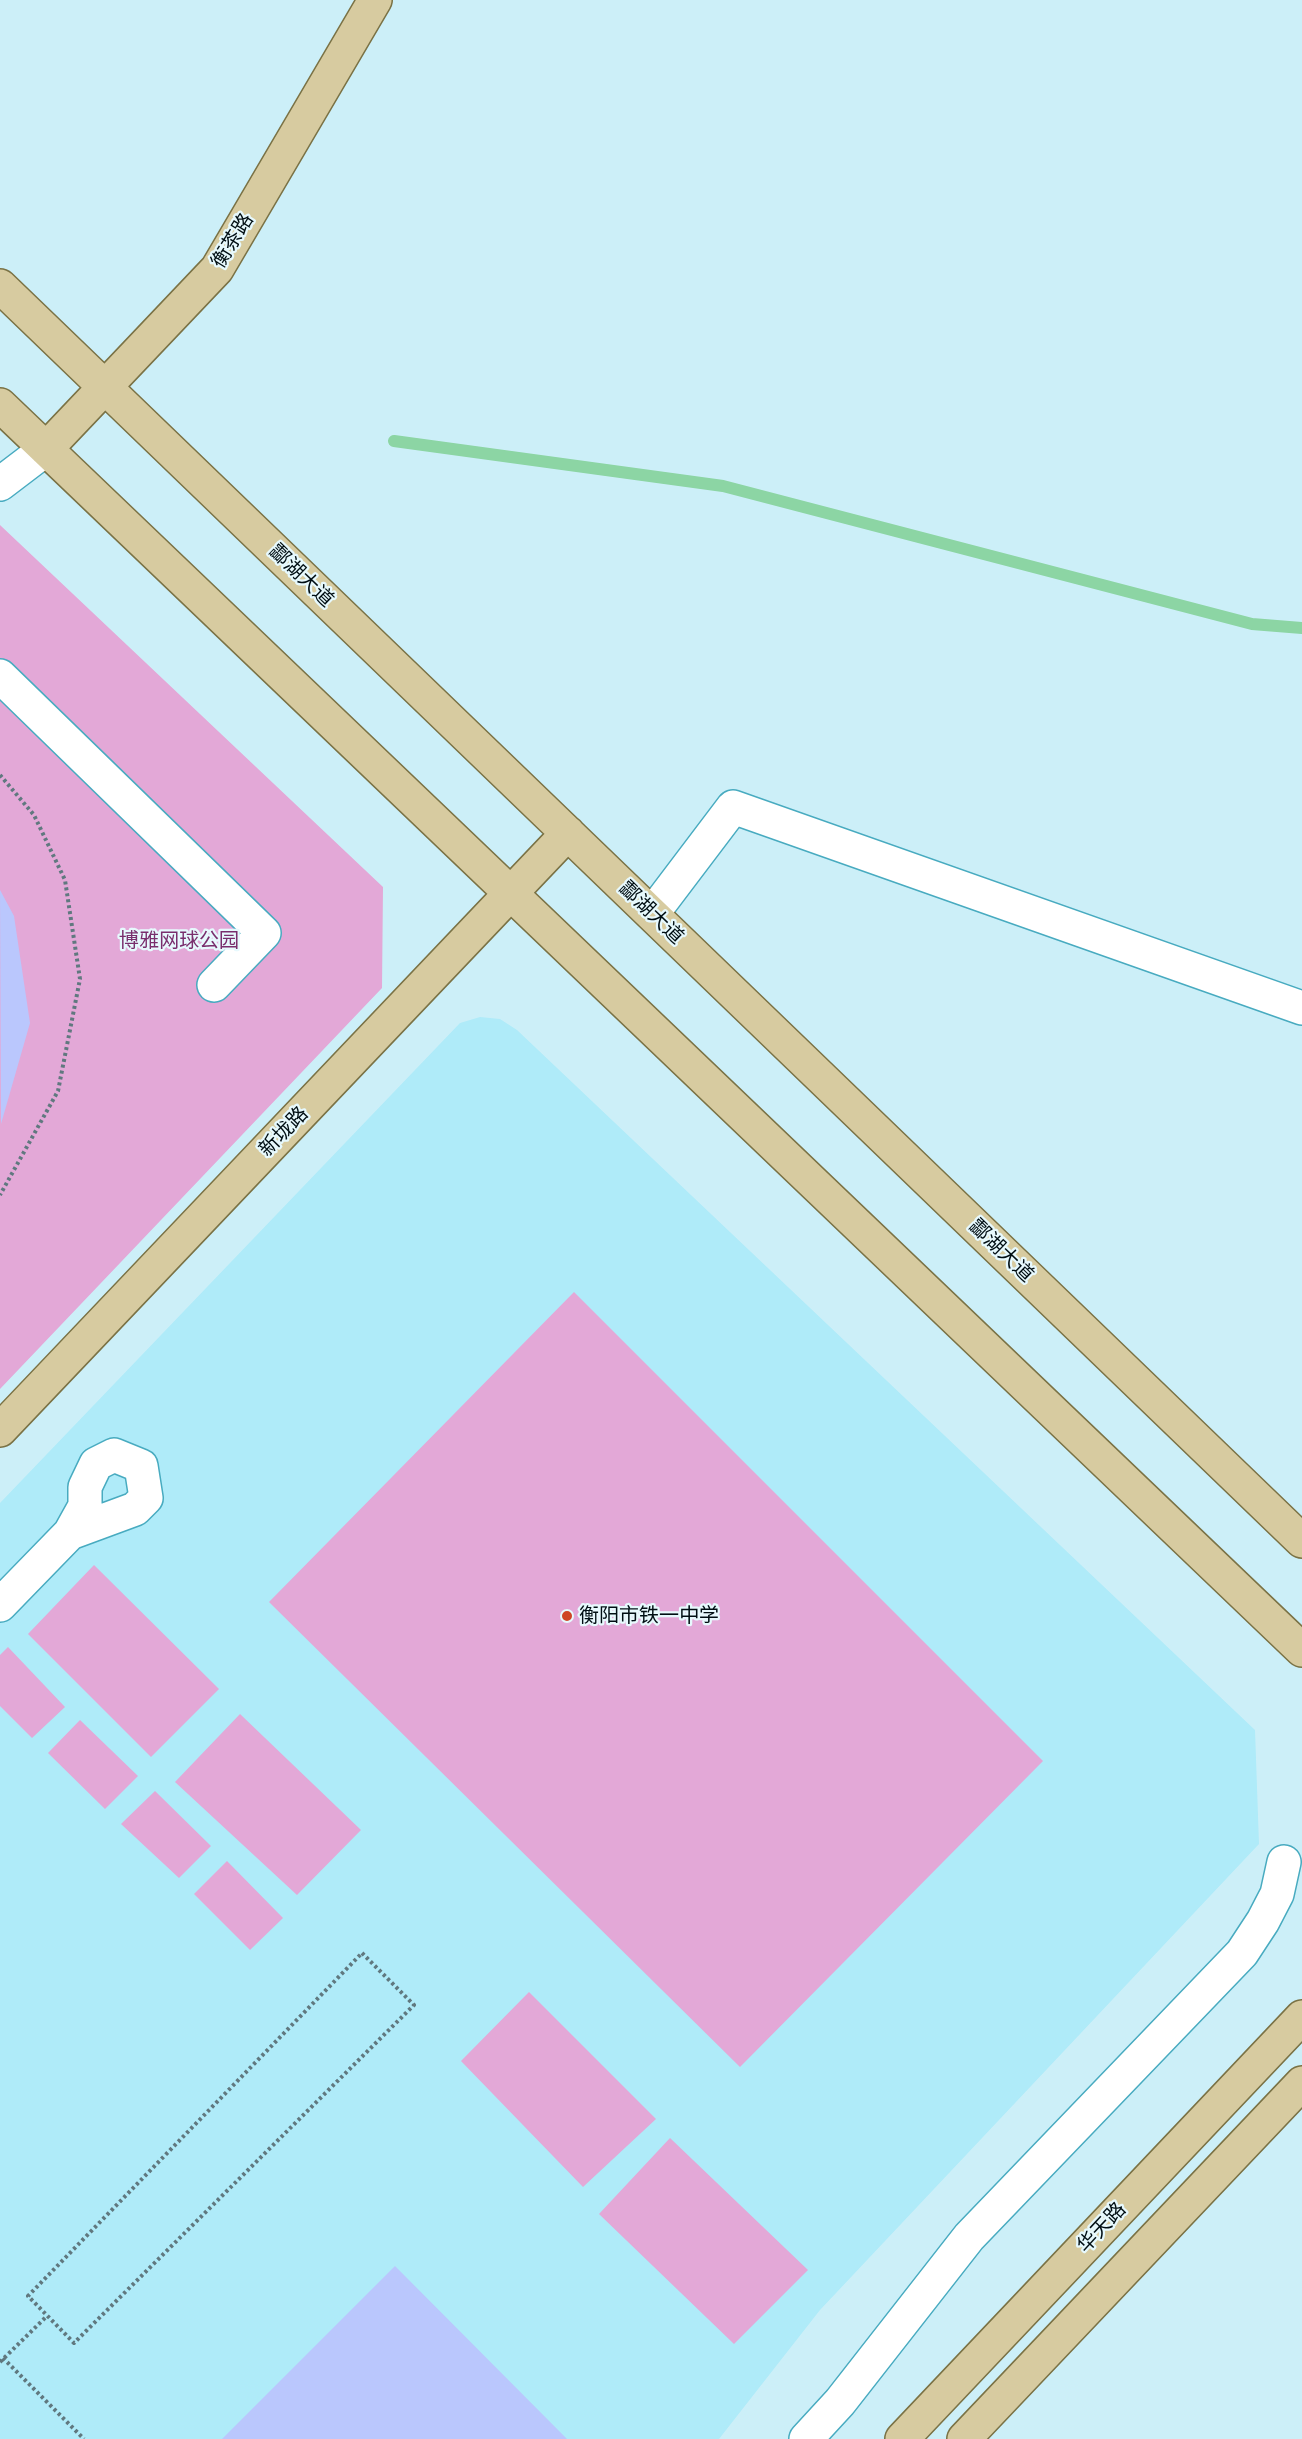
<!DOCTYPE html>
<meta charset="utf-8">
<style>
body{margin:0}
canvas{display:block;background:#cceff8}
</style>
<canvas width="1302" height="2439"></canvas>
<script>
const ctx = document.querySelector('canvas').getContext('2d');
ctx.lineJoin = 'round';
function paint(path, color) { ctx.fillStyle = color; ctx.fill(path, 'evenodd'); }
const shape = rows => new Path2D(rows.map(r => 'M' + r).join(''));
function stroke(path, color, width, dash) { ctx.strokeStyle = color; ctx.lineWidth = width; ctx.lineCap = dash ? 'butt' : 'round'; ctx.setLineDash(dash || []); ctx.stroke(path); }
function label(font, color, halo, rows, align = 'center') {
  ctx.font = font + ' Karla,"Noto Sans SC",sans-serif'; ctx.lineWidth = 4.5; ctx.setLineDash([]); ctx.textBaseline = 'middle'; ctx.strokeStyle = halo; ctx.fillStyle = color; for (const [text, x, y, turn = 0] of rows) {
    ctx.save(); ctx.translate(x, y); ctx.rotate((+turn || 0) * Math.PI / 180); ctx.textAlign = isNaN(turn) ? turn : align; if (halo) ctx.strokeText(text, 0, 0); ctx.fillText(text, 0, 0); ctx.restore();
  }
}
const built = shape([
 [480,1017,500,1019,517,1030,1255,1730,1259,1844,820,2310,719,2439,0,2439,0,1503,460,1023]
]);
const green = shape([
 [0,525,383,887,382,988,0,1389],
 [574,1292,1043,1761,740,2067,269,1602],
 [94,1565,219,1689,151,1757,28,1634],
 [8,1647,65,1707,32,1738,0,1706,0,1655],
 [240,1714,361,1830,297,1895,175,1782],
 [80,1720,138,1776,105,1809,48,1753],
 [155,1791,211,1846,179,1878,121,1824],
 [227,1861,283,1918,250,1950,194,1894],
 [529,1992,656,2119,583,2187,461,2061],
 [670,2138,808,2270,734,2344,599,2214]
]);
const stream = shape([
 [394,441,723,486,1252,624,1302,628]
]);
const building = shape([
 [0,890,14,916,30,1023,1,1124],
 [395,2266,567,2439,222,2439]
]);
const path = shape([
 [0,775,34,815,65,880,80,979,58,1091,0,1195],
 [362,1953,414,2005,74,2343,28,2296,362,1953],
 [3,2358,84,2439],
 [0,2362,47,2316]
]);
const minor = shape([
 [0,484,46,449],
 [0,676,264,933,214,985],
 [652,914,733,807,1302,1008],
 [0,1605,70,1533,85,1506,85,1487,96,1464,114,1455,141,1466,146,1498,135,1509,70,1533],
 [806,2439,840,2402,969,2237,1242,1953,1263,1921,1277,1894,1284,1862]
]);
const major = shape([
 [0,286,1302,1541],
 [0,405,1302,1650],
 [46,449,217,269,375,0],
 [0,1430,568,833],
 [902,2439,1302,2017],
 [964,2439,1302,2083]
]);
const markers = [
 [567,1616,6,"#cf4525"]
];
const streetNames = [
 ["衡茶路",233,241,-58],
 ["酃湖大道",301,576,44],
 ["酃湖大道",651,913,44],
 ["新垅路",284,1132,-46],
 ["酃湖大道",1001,1251,44],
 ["华天路",1102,2228,-47]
];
const parkNames = [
 ["博雅网球公园",179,941]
];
const poiNames = [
 ["衡阳市铁一中学",579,1616]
];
paint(built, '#afebf9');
paint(green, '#e3a8d7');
stroke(stream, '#8cd5a4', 12);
paint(building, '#bac7fd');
stroke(minor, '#48abc0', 36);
stroke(major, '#7a7245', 36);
stroke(path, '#60787f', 4, [3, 3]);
stroke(minor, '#fff', 33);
stroke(major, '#d7cba0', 33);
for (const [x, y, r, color] of markers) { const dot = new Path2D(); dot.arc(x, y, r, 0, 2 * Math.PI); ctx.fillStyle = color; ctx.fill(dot); stroke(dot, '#e7f9fd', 2); }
label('20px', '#000e13', '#e7f9fd', streetNames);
label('20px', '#792e6d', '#e7f9fd', parkNames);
label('20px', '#000e13', '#e7f9fd', poiNames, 'left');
</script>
